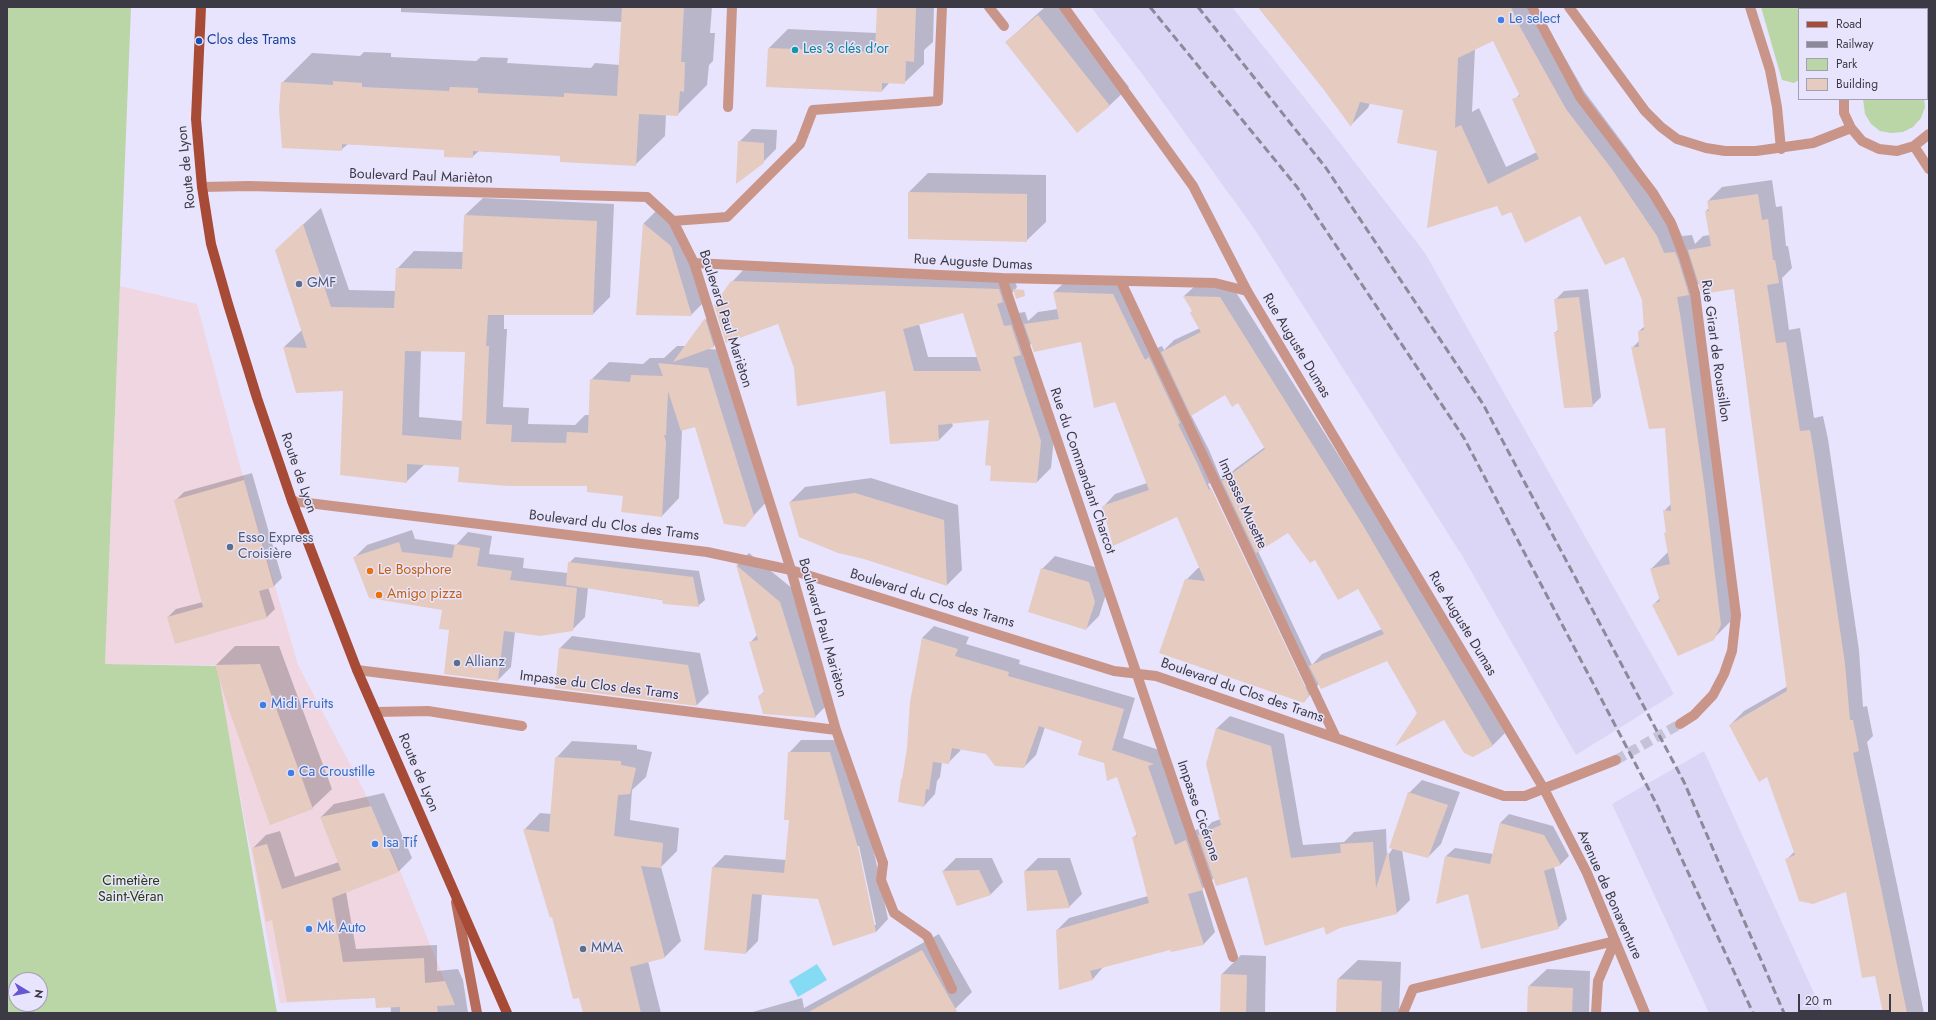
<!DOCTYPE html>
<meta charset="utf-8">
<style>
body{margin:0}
#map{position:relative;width:1936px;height:1020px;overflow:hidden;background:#e8e4fd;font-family:Jost,sans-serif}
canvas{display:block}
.frame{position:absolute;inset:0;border:8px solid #3c3a44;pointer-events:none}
.legend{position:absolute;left:1798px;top:8px;width:130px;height:92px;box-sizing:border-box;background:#e8e4fd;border:1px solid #a3a0b3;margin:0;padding:5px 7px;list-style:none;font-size:12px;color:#3c3a44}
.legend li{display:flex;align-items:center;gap:8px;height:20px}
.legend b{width:20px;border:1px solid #a3a0b3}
.north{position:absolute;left:8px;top:972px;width:40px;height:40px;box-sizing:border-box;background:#e8e4fd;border:1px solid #a3a0b3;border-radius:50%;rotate:100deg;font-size:11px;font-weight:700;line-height:16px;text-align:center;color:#3c3a44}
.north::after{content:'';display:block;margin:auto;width:14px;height:18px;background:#6558d1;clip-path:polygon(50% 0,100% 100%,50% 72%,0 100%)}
.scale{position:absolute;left:1798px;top:994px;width:93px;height:18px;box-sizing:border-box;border:2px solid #3c3a44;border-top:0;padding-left:5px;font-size:12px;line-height:14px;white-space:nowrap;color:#3c3a44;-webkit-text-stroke:3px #e8e4fd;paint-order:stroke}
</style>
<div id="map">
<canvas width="1936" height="1020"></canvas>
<div class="frame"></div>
<ul class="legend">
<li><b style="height:5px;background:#a74b37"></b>Road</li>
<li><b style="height:5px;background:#8c899a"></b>Railway</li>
<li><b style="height:11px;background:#bad5a6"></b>Park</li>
<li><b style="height:11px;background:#e6cbc1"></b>Building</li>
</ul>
<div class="north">N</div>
<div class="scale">20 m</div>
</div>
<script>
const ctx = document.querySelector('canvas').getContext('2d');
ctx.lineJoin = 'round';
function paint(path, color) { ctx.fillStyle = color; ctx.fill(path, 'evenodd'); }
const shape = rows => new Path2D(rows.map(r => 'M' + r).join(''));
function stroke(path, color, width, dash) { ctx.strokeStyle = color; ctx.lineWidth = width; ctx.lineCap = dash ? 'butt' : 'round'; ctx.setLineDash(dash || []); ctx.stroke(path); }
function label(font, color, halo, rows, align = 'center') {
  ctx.font = font + ' Jost,sans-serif'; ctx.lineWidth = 3; ctx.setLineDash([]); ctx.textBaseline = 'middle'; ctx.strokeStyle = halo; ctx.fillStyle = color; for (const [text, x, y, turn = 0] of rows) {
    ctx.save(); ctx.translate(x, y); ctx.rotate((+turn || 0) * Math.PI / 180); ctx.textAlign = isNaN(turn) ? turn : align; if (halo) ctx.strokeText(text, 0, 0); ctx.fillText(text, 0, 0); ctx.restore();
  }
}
const commercial = shape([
 [120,286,197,304,239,462,298,665,363,789,401,873,450,994,280,1003,215,665,105,664]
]);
const built = shape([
 [1091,7,1232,7,1326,125,1425,253,1674,694,1576,755,1463,557,1253,227,1143,75],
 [1704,751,1818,1002,1822,1013,1709,1013,1612,804]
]);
const green = shape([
 [7,7,131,7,105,664,217,666,277,1013,7,1013],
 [16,980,40,980,40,1004,16,1004],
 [1761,7,1819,7,1819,9,1799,9,1799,80,1794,83,1782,80],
 [1863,99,1924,99,1925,107,1921,118,1913,127,1903,132,1891,133,1880,131,1871,124,1865,114]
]);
const water = shape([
 [817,964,827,980,798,997,789,981]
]);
const shadow = shape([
 [401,7,712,7,710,33,715,33,713,61,709,65,707,85,677,115,666,114,665,136,635,165,561,155,479,151,472,157,445,149,348,144,341,150,282,83,312,53,360,56,364,52,391,53,391,57,476,61,481,57,508,58,507,63,591,68,595,63,620,65,622,22,401,12],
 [878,7,934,7,933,42,924,50,924,64,904,83,890,82,882,91,769,48,788,29,877,33],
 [1045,7,1065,7,1129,87,1109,106,1006,42],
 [1258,7,1536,7,1584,91,1628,150,1674,218,1682,236,1692,235,1695,244,1703,236,1710,235,1706,211,1709,208,1708,201,1722,187,1772,180,1776,207,1782,206,1786,246,1788,246,1792,268,1782,278,1789,330,1800,328,1814,418,1823,416,1828,439,1859,650,1863,707,1867,706,1873,736,1867,742,1924,1013,1884,1013,1876,975,1846,891,1787,859,1795,851,1768,776,1730,725,1744,711,1788,686,1734,288,1700,283,1695,287,1738,607,1731,621,1713,639,1653,605,1660,598,1651,569,1668,552,1665,533,1667,531,1664,511,1672,503,1666,427,1633,347,1640,340,1639,331,1645,326,1643,300,1624,255,1581,215,1512,211,1498,205,1438,150,1405,109,1370,103,1368,108,1351,125,1325,90],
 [1493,40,1520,94,1514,100,1537,152,1506,167,1479,108,1472,112,1475,49],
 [752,129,777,130,776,149,763,162,739,142],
 [928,173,1046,175,1046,222,1026,241,909,238,909,192],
 [483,198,614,204,610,297,593,314,504,314,504,329,507,329,503,407,529,408,528,424,575,425,585,415,590,415,591,380,609,362,643,364,650,358,664,358,677,346,685,346,711,313,720,340,713,347,708,349,725,350,771,497,744,526,696,426,682,430,679,498,662,516,625,495,588,485,460,466,425,464,406,482,344,390,284,347,302,330,294,233,321,208,349,290,396,291,397,269,414,251,464,252,465,215],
 [421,350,466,351,463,421,419,417],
 [657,210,683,233,704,302,691,315,637,314,644,223],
 [746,267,1013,276,1017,287,1012,293,1018,313,1025,312,1028,321,1038,312,1058,309,1054,292,1067,280,1125,282,1157,348,1162,346,1164,350,1174,340,1200,328,1193,311,1184,296,1196,285,1232,286,1373,510,1505,733,1493,745,1472,756,1444,718,1418,713,1388,659,1319,684,1304,702,1186,580,1198,568,1200,568,1177,516,1103,507,1115,494,1147,483,1115,400,1082,341,1032,343,1028,347,1055,427,1051,468,1037,482,990,419,952,423,953,426,939,440,886,390,795,368,779,323,732,282],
 [964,312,978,357,928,357,919,324],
 [1225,394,1239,402,1265,447,1235,469,1225,479,1224,477,1221,479,1209,450,1191,415],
 [1210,483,1306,687,1304,687,1208,484],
 [1288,531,1315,559,1358,587,1382,629,1322,654,1312,665,1258,551],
 [1588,289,1601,397,1592,406,1555,333,1559,329,1555,300,1564,291],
 [252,473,282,578,274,586,268,587,275,609,267,617,168,617,176,609,203,602,176,500,184,492],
 [871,478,958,505,962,570,947,585,865,558,790,502,805,487],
 [412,530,415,539,456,545,468,532,492,536,489,554,524,558,523,568,568,573,569,563,575,557,699,571,705,600,698,606,588,588,585,617,572,630,515,632,511,667,498,680,451,629,443,609,354,558,367,545],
 [749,553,793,589,828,704,815,717,759,696,765,691,750,643,757,635,737,565],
 [1055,556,1102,569,1108,588,1099,616,1086,629,1042,569],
 [934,626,969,637,966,644,1020,660,1019,664,1135,698,1123,738,1165,752,1186,834,1198,829,1200,835,1212,822,1221,819,1207,764,1217,728,1230,716,1284,734,1303,845,1344,842,1354,832,1386,829,1387,857,1393,848,1409,793,1422,780,1460,792,1441,844,1428,857,1402,850,1410,900,1397,913,1325,925,1247,876,1214,878,1202,889,1215,932,1204,944,1171,949,1104,966,1093,979,1060,989,1057,930,1069,918,1148,896,1134,837,1137,834,1117,776,1084,740,1045,727,1036,755,1024,767,987,753,961,748,960,751,948,763,942,762,940,777,937,781,935,794,924,806,904,778,922,638],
 [572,636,700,653,709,693,697,705,556,687,560,648],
 [235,646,279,646,332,789,312,808,216,665],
 [801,740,842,740,871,838,888,919,876,932,819,898,762,893,758,941,746,953,705,949,713,867,725,855,786,860,790,819,789,753],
 [857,846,859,846,876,925,874,925],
 [572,741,637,745,637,749,652,752,646,777,632,790,630,820,679,828,677,851,661,867,681,941,665,957,648,961,661,1013,584,1013,552,916,551,916,525,829,540,813,551,814,556,758],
 [384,793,412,858,399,871,346,892,356,949,437,945,437,971,458,969,463,980,468,1013,391,1013,390,996,273,919,253,848,266,835,280,831,295,877,339,862,321,817,334,804],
 [1509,814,1553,826,1569,856,1560,865,1554,867,1567,919,1558,928,1468,893,1446,856,1455,848,1493,854,1500,823],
 [956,858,992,858,1003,882,990,895,958,905,943,871],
 [1038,858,1070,858,1082,894,1069,907,1025,871],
 [939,934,972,992,955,1009,948,1013,749,1013,802,998,804,1008],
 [1241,955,1266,956,1265,1013,1221,1013,1222,974],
 [1358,960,1401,962,1399,1013,1337,1013,1338,979],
 [1547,969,1590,971,1589,1013,1528,1013,1529,986]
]);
const building = shape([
 [622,7,684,7,681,62,685,62,684,92,680,91,678,116,639,114,636,166,560,162,560,156,473,151,473,158,444,157,444,150,342,144,342,151,282,148,279,109,281,82,333,85,333,81,362,83,362,87,449,91,450,87,478,88,478,93,564,97,564,93,617,96],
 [877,7,916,7,914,62,906,61,905,84,882,83,882,92,766,87,768,48,875,52],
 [1258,7,1511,7,1520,27,1566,109,1611,168,1657,236,1664,253,1675,252,1678,259,1689,295,1677,297,1681,320,1705,491,1721,625,1714,640,1678,656,1652,605,1660,601,1650,569,1670,564,1664,533,1666,533,1663,510,1671,511,1665,428,1649,429,1631,347,1639,347,1638,331,1644,330,1642,300,1624,257,1605,265,1580,216,1525,243,1511,212,1502,216,1497,206,1427,228,1437,151,1397,143,1403,110,1360,102,1351,127,1324,90],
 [1493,41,1520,96,1512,99,1539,159,1488,184,1461,125,1455,128,1458,58],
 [1038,15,1110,106,1077,133,1005,42],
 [738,141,764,143,764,163,736,184],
 [908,192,1027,194,1027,242,908,239],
 [1758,194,1762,220,1768,219,1773,260,1775,260,1779,283,1767,285,1776,343,1786,342,1800,431,1810,430,1814,453,1845,664,1850,720,1853,720,1859,751,1853,753,1907,1013,1883,1013,1875,976,1862,978,1846,892,1813,904,1799,901,1785,859,1795,855,1767,777,1759,782,1729,725,1787,691,1734,289,1702,294,1688,250,1711,246,1705,211,1709,211,1707,201],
 [464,215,597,221,593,315,488,315,486,346,489,346,486,424,512,425,511,442,566,443,567,432,588,433,590,379,630,382,631,375,663,376,658,363,708,368,754,516,745,527,724,524,695,427,681,431,668,391,666,435,664,435,666,442,662,517,621,512,623,496,587,492,587,486,508,486,458,482,459,467,407,464,407,483,340,475,343,391,296,393,283,347,307,348,275,250,303,224,331,307,394,308,396,268,462,269],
 [405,351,465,352,461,440,402,435],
 [643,223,671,246,692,316,636,315],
 [731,281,999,289,1003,302,997,304,1004,326,1011,325,1021,355,1013,357,1041,441,1037,483,990,481,991,466,985,465,989,420,938,425,939,441,890,444,885,391,797,406,794,368,778,324,726,343,714,305],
 [963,313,981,371,914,371,903,329],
 [1013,289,1024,290,1025,296,1016,299],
 [1053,292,1113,294,1145,360,1149,357,1180,423,1178,424,1197,463,1209,490,1211,488,1309,695,1304,703,1159,653,1185,579,1205,581,1177,517,1113,546,1102,506,1149,490,1115,402,1094,408,1081,342,1034,352,1024,324,1059,319],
 [1183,296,1220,297,1361,522,1493,746,1473,757,1464,753,1444,720,1395,746,1417,713,1387,661,1321,689,1309,666,1384,634,1358,589,1338,600,1315,560,1310,563,1288,533,1256,553,1222,481,1265,449,1238,403,1232,407,1225,395,1191,416,1161,352,1201,332,1190,313,1192,311],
 [1579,297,1593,407,1564,408,1554,332,1558,332,1554,299],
 [705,318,714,347,673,362],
 [244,480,274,587,259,591,267,618,175,644,167,617,203,607,174,500],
 [855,493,944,520,947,586,864,559,838,553,799,537,789,502],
 [399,542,402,552,452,558,455,544,480,548,477,566,512,571,510,580,577,588,573,631,540,636,504,631,498,681,444,674,449,630,439,629,442,610,369,598,353,557],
 [568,562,693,577,699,607,663,604,662,600,566,585],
 [736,565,780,602,816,718,763,714,758,696,764,693,749,642,758,640],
 [1041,568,1089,582,1095,602,1086,630,1028,612],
 [922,638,958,649,955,656,1009,672,1008,676,1124,709,1112,750,1154,764,1148,766,1175,845,1186,840,1203,890,1188,894,1204,945,1171,952,1170,950,1090,971,1093,980,1059,990,1056,930,1149,903,1132,837,1137,836,1117,777,1107,781,1104,763,1078,755,1082,741,1039,726,1024,768,995,766,986,754,952,748,949,764,933,762,929,790,926,789,924,807,898,802,901,779,902,779,907,748,910,702],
 [559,648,688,665,697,706,555,688],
 [260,664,313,809,270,825,229,710,215,665],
 [1216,728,1271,746,1291,858,1341,853,1340,844,1373,842,1376,888,1388,851,1397,914,1340,928,1326,935,1324,927,1265,946,1247,877,1216,886,1198,835,1221,825,1206,764],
 [788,752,830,752,859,851,876,932,833,946,818,899,752,894,746,954,704,950,712,867,784,873,789,820,784,820],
 [555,757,621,761,621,765,636,768,630,794,618,795,614,836,663,843,661,868,641,866,665,958,630,967,641,1013,583,1013,579,998,573,999,552,917,550,918,523,829,549,832],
 [1408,792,1448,805,1428,858,1389,848],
 [371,806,399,872,332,898,343,962,424,958,425,983,445,981,455,1005,437,1006,438,1013,400,1013,400,1007,376,1008,375,998,287,1002,272,920,266,922,252,848,267,844,282,889,341,870,320,817],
 [1500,823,1544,835,1561,865,1544,871,1559,929,1481,949,1468,894,1436,904,1445,856,1490,864],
 [979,870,991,895,957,906,942,871],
 [1057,870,1070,908,1027,911,1024,871],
 [922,950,958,1013,807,1013,884,970],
 [1221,974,1247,975,1246,1013,1220,1013],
 [1337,979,1382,981,1381,1013,1336,1013],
 [1528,986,1573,988,1572,1013,1527,1013]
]);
const streetTunnel = shape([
 [1616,760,1680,724]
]);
const lane = shape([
 [989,7,1004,26],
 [1064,7,1193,186,1247,291],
 [1750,7,1770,70,1777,107,1781,149],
 [1927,63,1929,61],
 [728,107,732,7],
 [673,221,727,217,800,144,813,110,938,101,942,7],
 [376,712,428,711,522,726],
 [883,863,881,880,894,913,927,936,952,989],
 [1403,1013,1413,989,1615,941,1598,981,1596,1013]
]);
const street = shape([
 [1532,7,1580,97,1653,193,1671,223,1684,257,1695,293,1736,615,1732,651,1724,674,1713,695,1694,715,1680,724],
 [1569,7,1645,111,1661,127,1677,139,1706,148,1725,151,1756,151,1813,143,1851,128],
 [1847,7,1848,9],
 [1927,69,1929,71],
 [1844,99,1844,113,1851,128,1862,141,1879,149,1897,151,1914,146,1929,134],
 [1914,146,1929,169],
 [202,187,249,186,647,197,673,221,694,263,791,570,836,730,883,863],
 [694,263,1002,278,1215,283,1247,291,1544,789,1587,873,1645,1013],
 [1002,278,1233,957],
 [1121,282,1336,738],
 [292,501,707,552,791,570,1114,671,1156,676,1504,796,1525,796,1616,760],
 [357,670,836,730]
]);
const secondary = shape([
 [456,902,477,1013]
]);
const primary = shape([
 [201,7,196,119,202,187,211,244,228,304,257,398,292,501,357,670,507,1013]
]);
const rail = shape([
 [1150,7,1297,187,1464,438,1656,803,1753,1013],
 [1198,7,1326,168,1483,404,1684,782,1784,1013]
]);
const markers = [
 [1501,20,4,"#3f7fe0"],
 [199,41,4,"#1a4fb4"],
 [795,50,4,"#0f9aa8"],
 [299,284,4,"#5c6f8a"],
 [230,547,4,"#5c6f8a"],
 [370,571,4,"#e8710a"],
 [379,595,4,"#e8710a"],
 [457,663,4,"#5c6f8a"],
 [263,705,4,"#3f7fe0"],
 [291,773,4,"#3f7fe0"],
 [375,844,4,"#3f7fe0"],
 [309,929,4,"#3f7fe0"],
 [583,949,4,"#5c6f8a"]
];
const shopNames = [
 ["Le select",1509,20],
 ["Midi Fruits",271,705],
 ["Ca Croustille",299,773],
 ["Isa Tif",383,844],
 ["Mk Auto",317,929]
];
const transitNames = [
 ["Clos des Trams",207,41]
];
const cultureNames = [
 ["Les 3 clés d'or",803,50]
];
const streetNames = [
 ["Route de Lyon",187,167,-96],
 ["Boulevard Paul Marièton",421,177,2],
 ["Rue Auguste Dumas",973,263,3],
 ["Boulevard Paul Marièton",725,319,72],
 ["Rue Auguste Dumas",1296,346,59],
 ["Rue Girart de Roussillon",1715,351,82],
 ["Rue du Commandant Charcot",1082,471,71],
 ["Route de Lyon",298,473,71],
 ["Impasse Musette",1242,504,65],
 ["Boulevard du Clos des Trams",614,526,7],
 ["Boulevard du Clos des Trams",932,599,17],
 ["Rue Auguste Dumas",1462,624,59],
 ["Boulevard Paul Marièton",822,628,74],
 ["Impasse du Clos des Trams",599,686,7],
 ["Boulevard du Clos des Trams",1242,691,19],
 ["Route de Lyon",418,773,67],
 ["Impasse Cicérone",1198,811,71],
 ["Avenue de Bonaventure",1609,895,66]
];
const serviceNames = [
 ["GMF",307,284],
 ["Esso Express",238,539],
 ["Croisière",238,555],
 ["Allianz",465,663],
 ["MMA",591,949]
];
const foodNames = [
 ["Le Bosphore",378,571],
 ["Amigo pizza",387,595]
];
const parkNames = [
 ["Cimetière",131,882],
 ["Saint-Véran",131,898]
];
paint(commercial, '#efd6e0');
paint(built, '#dbd6f6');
paint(green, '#bad5a6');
paint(water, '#86dbf4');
paint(shadow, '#0003');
paint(building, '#e6cbc1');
stroke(streetTunnel, '#c6c2d8', 10, [10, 5]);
stroke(lane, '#ca9589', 10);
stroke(street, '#ca9589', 10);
stroke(secondary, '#b76b5a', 10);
stroke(primary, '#a74b37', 10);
stroke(rail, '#8c899a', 3, [8, 4]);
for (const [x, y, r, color] of markers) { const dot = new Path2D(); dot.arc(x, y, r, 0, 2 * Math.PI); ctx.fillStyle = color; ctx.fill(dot); stroke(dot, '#e8e4fd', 1.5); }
label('14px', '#366cbe', '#e8e4fd', shopNames, 'left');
label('14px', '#164399', '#e8e4fd', transitNames, 'left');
label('14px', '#0d838f', '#e8e4fd', cultureNames, 'left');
label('14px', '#3c3a44', '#e8e4fd', streetNames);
label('14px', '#4e5e75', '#e8e4fd', serviceNames, 'left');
label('14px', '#c56008', '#e8e4fd', foodNames, 'left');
label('14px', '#253a0f', '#e8e4fd', parkNames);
</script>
